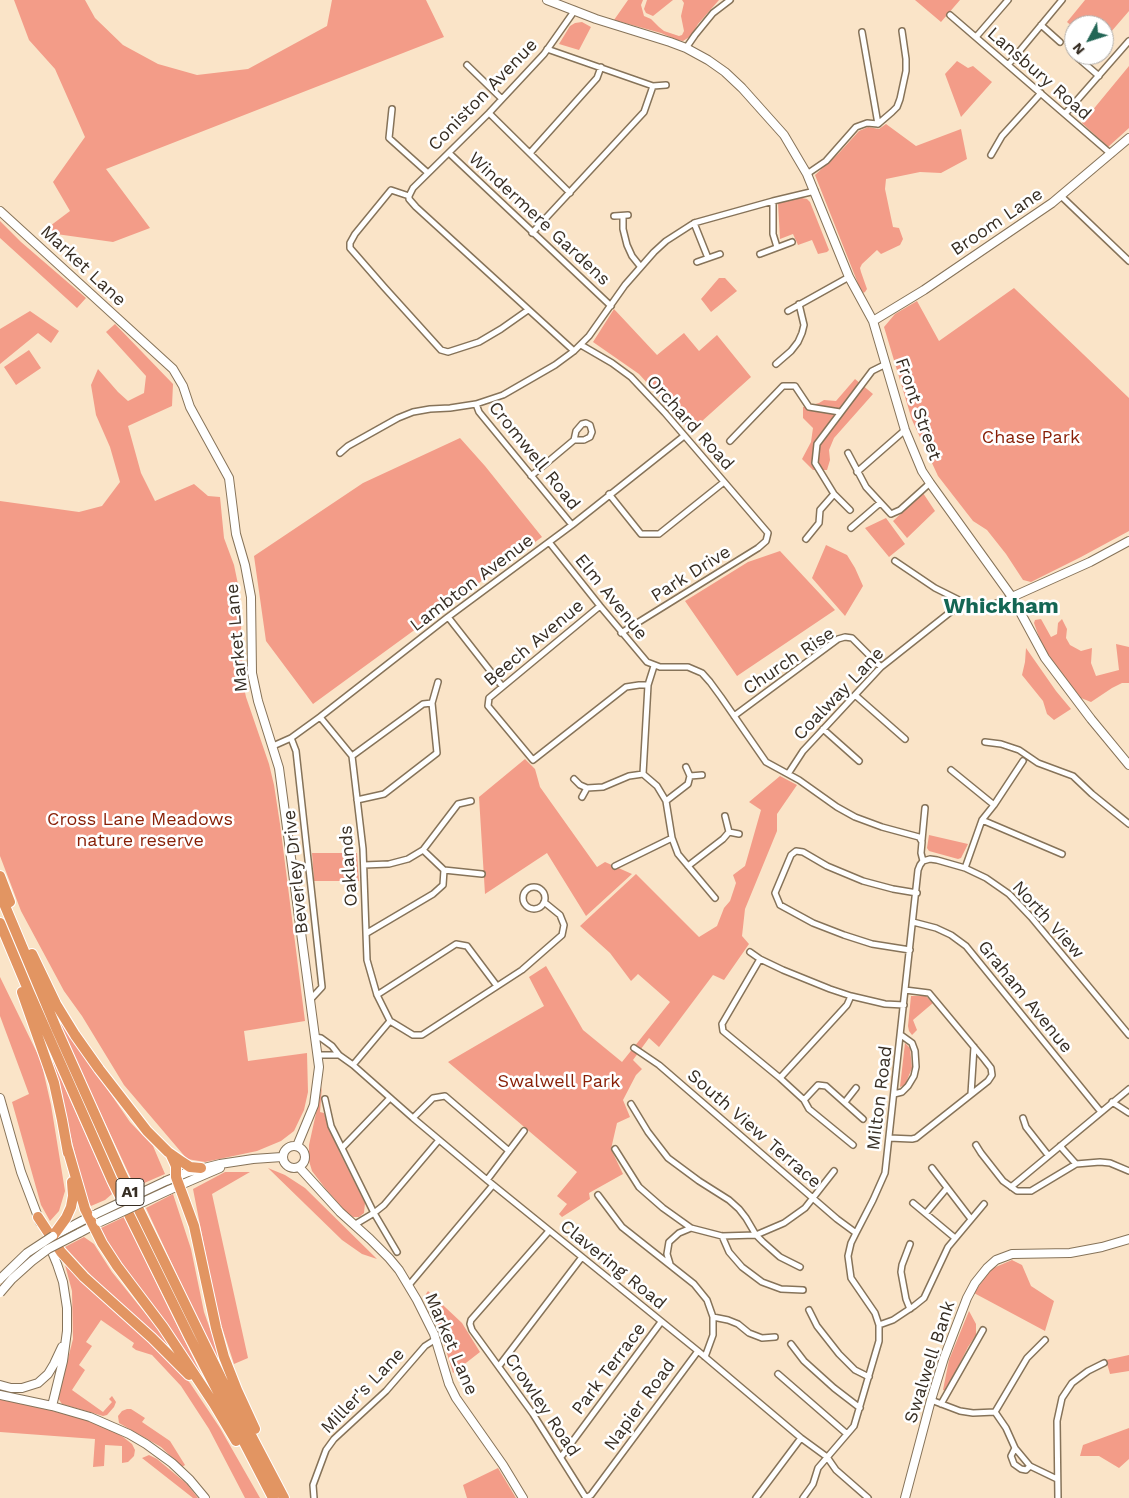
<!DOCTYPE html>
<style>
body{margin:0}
#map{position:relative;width:1129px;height:1498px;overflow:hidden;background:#fae4c8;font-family:"Work Sans",sans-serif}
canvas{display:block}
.north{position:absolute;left:1064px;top:15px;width:50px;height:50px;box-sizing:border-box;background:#fff;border:1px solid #afaba7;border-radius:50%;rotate:230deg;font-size:14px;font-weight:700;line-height:20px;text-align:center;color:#372e24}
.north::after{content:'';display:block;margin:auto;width:18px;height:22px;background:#236656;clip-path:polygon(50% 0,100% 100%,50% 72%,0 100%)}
</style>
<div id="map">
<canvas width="1129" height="1498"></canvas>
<div class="north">N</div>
</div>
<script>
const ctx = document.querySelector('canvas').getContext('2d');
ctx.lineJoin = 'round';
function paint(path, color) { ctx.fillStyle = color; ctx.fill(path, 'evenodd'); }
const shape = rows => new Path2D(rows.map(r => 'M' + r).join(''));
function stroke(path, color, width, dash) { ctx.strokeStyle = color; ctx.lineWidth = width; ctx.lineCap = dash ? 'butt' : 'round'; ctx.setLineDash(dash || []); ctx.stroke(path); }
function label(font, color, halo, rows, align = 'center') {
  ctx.font = font + ' "Work Sans",sans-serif'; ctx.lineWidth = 5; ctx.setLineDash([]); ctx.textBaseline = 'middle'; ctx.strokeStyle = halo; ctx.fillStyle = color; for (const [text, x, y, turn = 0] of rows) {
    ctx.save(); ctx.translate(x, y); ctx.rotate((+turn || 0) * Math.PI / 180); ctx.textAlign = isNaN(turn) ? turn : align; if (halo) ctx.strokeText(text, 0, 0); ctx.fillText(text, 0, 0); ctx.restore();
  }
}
const green = shape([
 [14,0,85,0,95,18,123,45,158,64,197,75,248,69,327,26,332,0,426,0,444,37,106,169,150,228,113,242,42,232,70,211,53,182,85,137,55,69,29,40],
 [628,0,643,0,641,5,644,16,651,19,659,27,664,31,679,36,682,35,684,31,681,16,684,3,682,0,719,0,698,24,691,36,683,41,677,40,661,33,614,20],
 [647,0,673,0,653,16,646,13,644,9],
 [915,0,960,0,941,22],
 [1085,0,1129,0,1129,11,1104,40,1104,25,1074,25,1074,28,1067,22],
 [582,22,591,27,579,50,559,44,570,26,575,23],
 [957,61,968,68,973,66,992,82,961,117,945,74],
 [1129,66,1129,128,1108,147,1082,123],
 [886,124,916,146,961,129,967,159,941,173,920,172,886,179,885,189,893,227,899,228,903,239,900,245,881,254,877,250,862,264,860,268,861,272,867,289,865,292,863,293,859,286,815,175,839,153,859,131,868,127,879,129],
 [802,198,807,199,810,202,829,250,827,252,818,254,812,240,798,245,793,234,780,239,778,203],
 [0,221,21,242,86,298,77,308,0,238],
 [719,278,725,278,737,291,711,312,701,299],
 [1014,288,1129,398,1129,531,1081,557,1031,582,1023,580,1006,554,987,530,973,521,938,476,912,420,884,327,895,314,917,301,939,341],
 [614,309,657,355,684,333,699,351,717,335,751,377,691,431,639,374,593,342],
 [30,311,59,331,51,343,38,333,0,364,0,329],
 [115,324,173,384,172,406,128,426,141,473,155,501,194,484,208,496,220,497,224,538,234,565,240,594,243,683,246,697,269,764,274,785,280,824,305,1021,244,1031,248,1061,307,1053,308,1092,304,1110,294,1131,281,1141,257,1151,205,1162,187,1159,124,1085,82,1016,64,991,21,911,0,856,0,501,79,512,102,506,120,482,110,447,96,415,91,385,98,369,118,392,128,401,144,393,146,376,106,332],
 [29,350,41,368,16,385,4,367],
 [855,379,873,394,834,438,829,450,830,460,827,470,813,470,802,459,811,442,813,428,803,418,803,407,819,403,824,400,836,401],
 [460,438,485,466,542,537,313,704,266,641,254,556,363,483],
 [923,493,935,511,907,538,893,521],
 [886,518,905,544,889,557,865,528],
 [826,545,847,555,855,568,863,586,845,616,812,578],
 [780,551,835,610,737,676,685,601,748,562],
 [1041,619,1051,637,1057,634,1058,623,1062,619,1067,629,1066,638,1070,645,1081,651,1092,648,1091,663,1096,676,1119,670,1116,644,1129,647,1129,683,1122,683,1112,688,1091,702,1081,698,1044,651,1034,623,1035,620],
 [1026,648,1056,691,1071,709,1054,720,1047,714,1043,701,1022,675,1025,662],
 [525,759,535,769,540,787,597,867,605,862,632,874,586,916,547,853,485,894,479,797],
 [780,776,797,785,777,814,777,831,745,909,742,936,749,944,724,980,713,975,659,1047,649,1038,633,1060,642,1069,636,1075,623,1100,630,1117,617,1123,611,1149,623,1174,589,1193,590,1199,562,1217,559,1214,567,1204,557,1196,577,1172,448,1062,544,1006,529,977,546,966,583,1030,622,1062,670,1002,638,974,631,981,610,953,580,926,636,874,699,937,717,926,724,908,730,901,736,883,733,875,745,866,761,810,749,802],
 [929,835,968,844,961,858,958,859,929,851,927,848],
 [312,853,357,853,359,881,314,881],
 [0,977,41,1061,51,1105,65,1191,59,1211,50,1221,41,1205,12,1102,29,1094,0,1016],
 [911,996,926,996,933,1003,913,1020,917,1030,912,1035,909,1031,908,1026],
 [51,1007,54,1007,90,1064,130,1122,153,1146,165,1174,135,1187],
 [905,1043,910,1048,912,1068,905,1085,900,1087],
 [52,1059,112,1194,105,1200,91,1206,85,1195],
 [322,1086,320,1112,324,1113,328,1126,340,1153,365,1203,364,1213,359,1217,353,1217,346,1212,325,1188,312,1171,309,1161,309,1145],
 [268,1168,285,1175,305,1188,377,1259,362,1254,342,1240],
 [225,1172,250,1172,212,1194,248,1358,234,1364,217,1312,193,1189],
 [173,1194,191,1249,204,1312,224,1368,221,1369,146,1208],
 [124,1217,202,1376,158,1313,111,1249,99,1229],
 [84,1237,94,1244,112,1272,170,1344,171,1348,99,1284,65,1247],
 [1012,1260,1022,1265,1031,1286,1054,1301,1045,1331,974,1293,991,1269],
 [64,1261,156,1347,190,1383,220,1428,260,1498,245,1498,209,1429,181,1386,152,1355,136,1350,132,1347,134,1343,101,1320,86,1342,92,1346,79,1365,85,1370,72,1390,103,1412,112,1402,109,1399,112,1396,116,1402,114,1407,107,1415,103,1416,62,1404,58,1398,73,1339,72,1291],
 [428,1291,462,1323,480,1352,453,1373,438,1324,440,1319,426,1294],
 [969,1311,976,1324,976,1335,968,1347,946,1391,943,1390,949,1360],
 [1129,1355,1129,1371,1110,1374,1106,1360],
 [0,1398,73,1416,101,1424,123,1437,132,1444,135,1450,134,1456,128,1462,122,1463,122,1446,105,1445,104,1466,93,1467,95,1439,0,1432],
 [127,1409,131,1409,145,1418,142,1422,170,1441,185,1465,182,1467,161,1447,119,1423,118,1416,122,1411],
 [1129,1428,1129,1459,1119,1468,1099,1456,1080,1456,1083,1445],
 [149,1455,157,1459,187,1484,198,1498,193,1498,142,1458],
 [498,1468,516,1498,467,1498,463,1485]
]);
const street = shape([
 [950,15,1111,154],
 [1041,25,1060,42],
 [862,32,878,124],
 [976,37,1008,0],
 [686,48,695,35,713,13,730,0],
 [547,49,653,86,666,85],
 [1078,58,1099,76],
 [467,65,502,99],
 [1008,65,1062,0],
 [392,109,389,138,428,173],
 [489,113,570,193],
 [1065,114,1129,41],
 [878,124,892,112,897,107,900,99,906,71,906,59,902,31],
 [449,153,611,306],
 [530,153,597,78,601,67],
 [991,155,1002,136,1041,93],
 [807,174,826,161,856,127,867,123,878,124],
 [409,196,391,190,355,234,350,243,350,248,384,287,441,350,448,352,479,342,501,329,528,310],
 [409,196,413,188,489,113,544,54,575,10],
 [409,196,409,199,416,207,574,351],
 [1061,196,1129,261],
 [773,201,773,234,777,247],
 [614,216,628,215],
 [623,216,623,229,627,245,632,256,640,266],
 [694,223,708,258],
 [532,233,644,112,653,86],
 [760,254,792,242],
 [697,262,720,254],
 [788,311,849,277],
 [581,345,612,363,631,377,665,413,768,533,766,541,758,548,621,633],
 [776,364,791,351,798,342,802,333,804,325,799,304],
 [476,404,479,412,572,525],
 [730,441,783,386,795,386,809,407,840,412],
 [340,453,348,446,398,418,413,412,430,409,450,408,476,404,503,395,555,365,574,351,589,336,625,285,654,252,666,241,694,223,773,201,815,191],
 [848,453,866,487,891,514,900,510,930,483],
 [857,472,905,430],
 [531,476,574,440,576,431,582,424,586,423,590,425,592,432,590,437,584,440,574,440],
 [609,494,641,534,659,534,724,482],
 [850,510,834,494,815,463,817,444,872,371,886,364],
 [851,528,880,503],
 [806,539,819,523,820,510,834,494],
 [549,542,600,606,647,662,660,667,688,667,702,673,710,682,721,697,766,762,799,780,837,807,855,817,882,827,919,837,922,842,921,853,923,861],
 [895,561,935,588,963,602,982,609,1012,597],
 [600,606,489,698,488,706,533,760,626,687,639,685,648,685],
 [448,617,502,686],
 [654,666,648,685,643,774,657,786,666,801,672,838,678,854,715,898],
 [855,695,905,739],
 [432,703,438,682],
 [734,716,838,639,845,637,852,638,881,667],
 [320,717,352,756,363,849,367,960,377,995,390,1021],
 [823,729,859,761],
 [291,738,296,751,322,987,310,1000],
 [985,742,1001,744,1019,750,1038,763,1073,776,1092,794,1129,824],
 [273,746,291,738,320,717,448,617,572,525,684,436],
 [352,756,423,704,432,703,437,753,384,794,357,800],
 [951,770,994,805],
 [788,774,803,751,881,667,963,602],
 [690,776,702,775],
 [574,779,580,785,587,788],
 [582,797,587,788,603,787,629,776,643,774],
 [666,801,688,784,690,776,686,767],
 [982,820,1062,854],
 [729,832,739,834],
 [922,840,925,808],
 [923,861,930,859,937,860,965,868,986,878,1009,894,1031,917,1129,1035],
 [364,865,389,864,408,859,423,850,458,804,471,801],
 [615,866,672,838],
 [688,866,723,839,729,832,725,816],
 [965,868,982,820,994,805,1023,761],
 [444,870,482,874],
 '523 898a11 11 0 1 1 22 0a11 11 0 1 1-22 0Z',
 [913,922,936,928,951,935,966,946,1101,1112],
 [367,933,433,894,443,885,444,870,423,850],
 [910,950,872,944,844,935,813,923,780,905,775,893,791,855,796,851,803,852,827,866,863,881,893,889,917,893],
 [750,952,760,959,783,970,830,989,851,996,885,1004,904,1005],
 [760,959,722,1024,723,1031,780,1078,836,1017,847,1005,851,996],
 [377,995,456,944,467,946,497,986],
 [390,1021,413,1035,422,1035,522,970,562,935,564,925,560,915,544,902],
 [315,1037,321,1038,332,1046,339,1055,353,1065,413,1118,487,1180,698,1351,801,1438,827,1457,836,1470,868,1498],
 [634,1048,659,1065,837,1219,856,1233],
 [317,1055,339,1055],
 [353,1065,390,1021],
 [780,1078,804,1100,809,1109,853,1145],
 [894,1094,902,1092,908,1086,914,1076,916,1067,915,1051,912,1043,901,1035],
 [971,1094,974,1047],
 [325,1099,331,1126,374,1213,397,1252],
 [804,1100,818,1085,826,1086,863,1119],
 [845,1102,856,1088],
 [1112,1102,1129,1113],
 [631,1104,648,1132,668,1158,699,1181,729,1200,739,1209,746,1218,756,1235,763,1242,780,1257,800,1267],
 [413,1118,433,1098,445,1096,509,1151],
 [1023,1118,1026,1127,1048,1155],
 [889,1138,912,1139,916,1138,988,1081,992,1075,991,1068,984,1059,929,993,905,990],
 [976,1145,981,1153,1003,1181,1017,1191,1031,1191,1076,1164,1100,1162,1110,1163,1129,1171],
 [1060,1146,1076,1164],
 [342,1148,390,1098],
 [615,1149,639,1187,663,1208,691,1228,722,1236,756,1235,784,1223,805,1208,834,1171],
 [932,1168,971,1219],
 [487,1180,524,1131],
 [1011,1187,1129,1089],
 [598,1195,622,1227,694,1284,707,1300,713,1317,713,1335,705,1357],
 [913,1203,955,1238],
 [926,1213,947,1188],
 [354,1225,374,1213,384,1205,439,1140],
 [549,1231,471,1320,470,1324,472,1330,533,1414,586,1498],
 [722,1236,729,1252,742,1267,762,1282,781,1289,803,1290],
 [670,1264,667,1254,669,1242,679,1233,691,1228],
 [409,1285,493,1185],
 [910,1309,906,1299,901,1272,902,1265,910,1244],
 [809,1310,817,1326,839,1354,855,1370,869,1377],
 [713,1317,728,1320,738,1324,749,1333,762,1338,775,1337],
 [879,1325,893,1320,914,1306,924,1298,948,1247,984,1204],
 [791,1344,804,1361,834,1388,860,1408],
 [499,1366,582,1257],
 [778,1374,847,1434],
 [931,1400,960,1411,973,1413,995,1412,1006,1428,1015,1448,1030,1466,1057,1479],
 [941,1404,983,1330],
 [995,1412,1027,1358,1045,1340],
 [1015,1448,1011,1456,1014,1464,1021,1469,1026,1470,1030,1466],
 [561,1457,661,1322],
 [314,1498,313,1485,326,1450,334,1439,386,1391,425,1346,436,1339],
 [586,1498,591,1495,698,1351],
 [756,1498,801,1438],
 [803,1498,813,1484,818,1468,854,1426,879,1341,879,1325,875,1313,851,1278,848,1256,851,1243,856,1233,873,1200,885,1173,918,870,920,865,923,861],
 [1058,1498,1057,1421,1062,1398,1072,1383,1088,1371,1104,1363]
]);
const secondary = shape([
 [547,0,596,19,670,42,686,48,708,60,725,72,742,88,784,135,807,174,849,277,873,321,905,430,922,471,930,483,1012,597,1045,658,1091,719,1129,765],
 [0,211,173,369,183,386,190,407,229,478,236,534,245,565,251,597,252,673,258,701,279,768,319,1067,314,1105,297,1146],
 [873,321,924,290,1052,203,1129,138],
 [1012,597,1090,562,1129,541],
 [0,1098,21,1172,40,1222],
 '283 1157a11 11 0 1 1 22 0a11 11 0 1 1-22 0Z',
 [299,1167,340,1212,370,1239,389,1258,399,1270,417,1300,434,1334,449,1384,456,1398,503,1465,523,1498],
 [166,1181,188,1172,220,1164,253,1159,282,1157],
 [169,1190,220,1168],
 [79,1233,98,1223],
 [55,1235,93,1215],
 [48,1242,57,1264,63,1282,67,1308,67,1331,63,1361,52,1406],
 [0,1385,11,1388,22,1388,38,1383,48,1374,54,1364,62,1347],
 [0,1395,52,1406,90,1417,129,1434,146,1444,172,1463,190,1480,205,1498],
 [905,1498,931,1400,944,1358,967,1298,975,1283,987,1268,996,1260,1012,1254,1070,1253,1102,1247,1129,1239]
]);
const highway = shape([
 [0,876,10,902],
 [0,894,57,1030,121,1173,221,1378,284,1498],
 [0,923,29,992,112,1180,189,1336,273,1498],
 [32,954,56,1004,75,1035,99,1069,147,1131,168,1152,181,1161,190,1167,201,1168],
 [22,992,54,1083,62,1120,68,1153],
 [67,1147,85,1209,102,1243,117,1266,163,1327,214,1404,236,1441],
 [171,1155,176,1166,176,1177,194,1226,216,1328,224,1357,237,1390,255,1429],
 [38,1217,61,1252,84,1277,152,1338,189,1375],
 [53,1236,66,1218,71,1207,73,1196,72,1182]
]);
const secondaryBridge = shape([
 [96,1214,166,1181],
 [100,1222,169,1190],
 [0,1279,27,1253,53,1236],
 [0,1293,12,1279,32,1261,48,1249,79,1233]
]);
const shields = [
 [130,1192,28]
];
const shieldNames = [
 ["A1",130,1192]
];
const streetNames = [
 ["Lansbury Road",1039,74,41],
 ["Coniston Avenue",483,95,-46],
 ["Windermere Gardens",539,219,43],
 ["Broom Lane",997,222,-34],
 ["Market Lane",83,266,43],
 ["Front Street",918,409,71],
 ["Orchard Road",690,423,48],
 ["Cromwell Road",534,456,51],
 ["Park Drive",691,574,-32],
 ["Lambton Avenue",472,583,-37],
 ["Elm Avenue",611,597,51],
 ["Market Lane",237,638,-95],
 ["Beech Avenue",534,643,-40],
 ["Church Rise",789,661,-34],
 ["Coalway Lane",839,694,-46],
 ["Oaklands",349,866,-94],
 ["Beverley Drive",296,872,-96],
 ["North View",1048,920,48],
 ["Graham Avenue",1025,997,51],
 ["Milton Road",880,1098,-83],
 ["South View Terrace",754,1129,41],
 ["Clavering Road",613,1265,39],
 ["Market Lane",451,1344,67],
 ["Swalwell Bank",930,1362,-72],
 ["Park Terrace",609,1369,-53],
 ["Miller's Lane",363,1391,-46],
 ["Crowley Road",542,1405,56],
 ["Napier Road",640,1405,-54]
];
const parkNames = [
 ["Chase Park",1031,438],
 ["Cross Lane Meadows",140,820],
 ["nature reserve",140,841],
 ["Swalwell Park",559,1082]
];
const districtNames = [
 ["Whickham",1001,607]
];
paint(green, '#f39c88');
stroke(street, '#867359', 8);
stroke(secondary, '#867359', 10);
stroke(highway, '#fff', 12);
stroke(street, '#fff', 5);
stroke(secondary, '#fff', 8);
stroke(highway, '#e29562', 10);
stroke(secondaryBridge, '#867359', 10, []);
stroke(secondaryBridge, '#fff', 8);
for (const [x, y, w] of shields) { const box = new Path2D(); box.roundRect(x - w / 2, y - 13.5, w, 27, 4); ctx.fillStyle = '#fff'; ctx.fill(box); stroke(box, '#372e24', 1); }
label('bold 16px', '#372e24', null, shieldNames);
label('18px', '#372e24', '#fff', streetNames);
label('18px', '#881f06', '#fff', parkNames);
label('bold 22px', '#146654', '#fff', districtNames);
</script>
